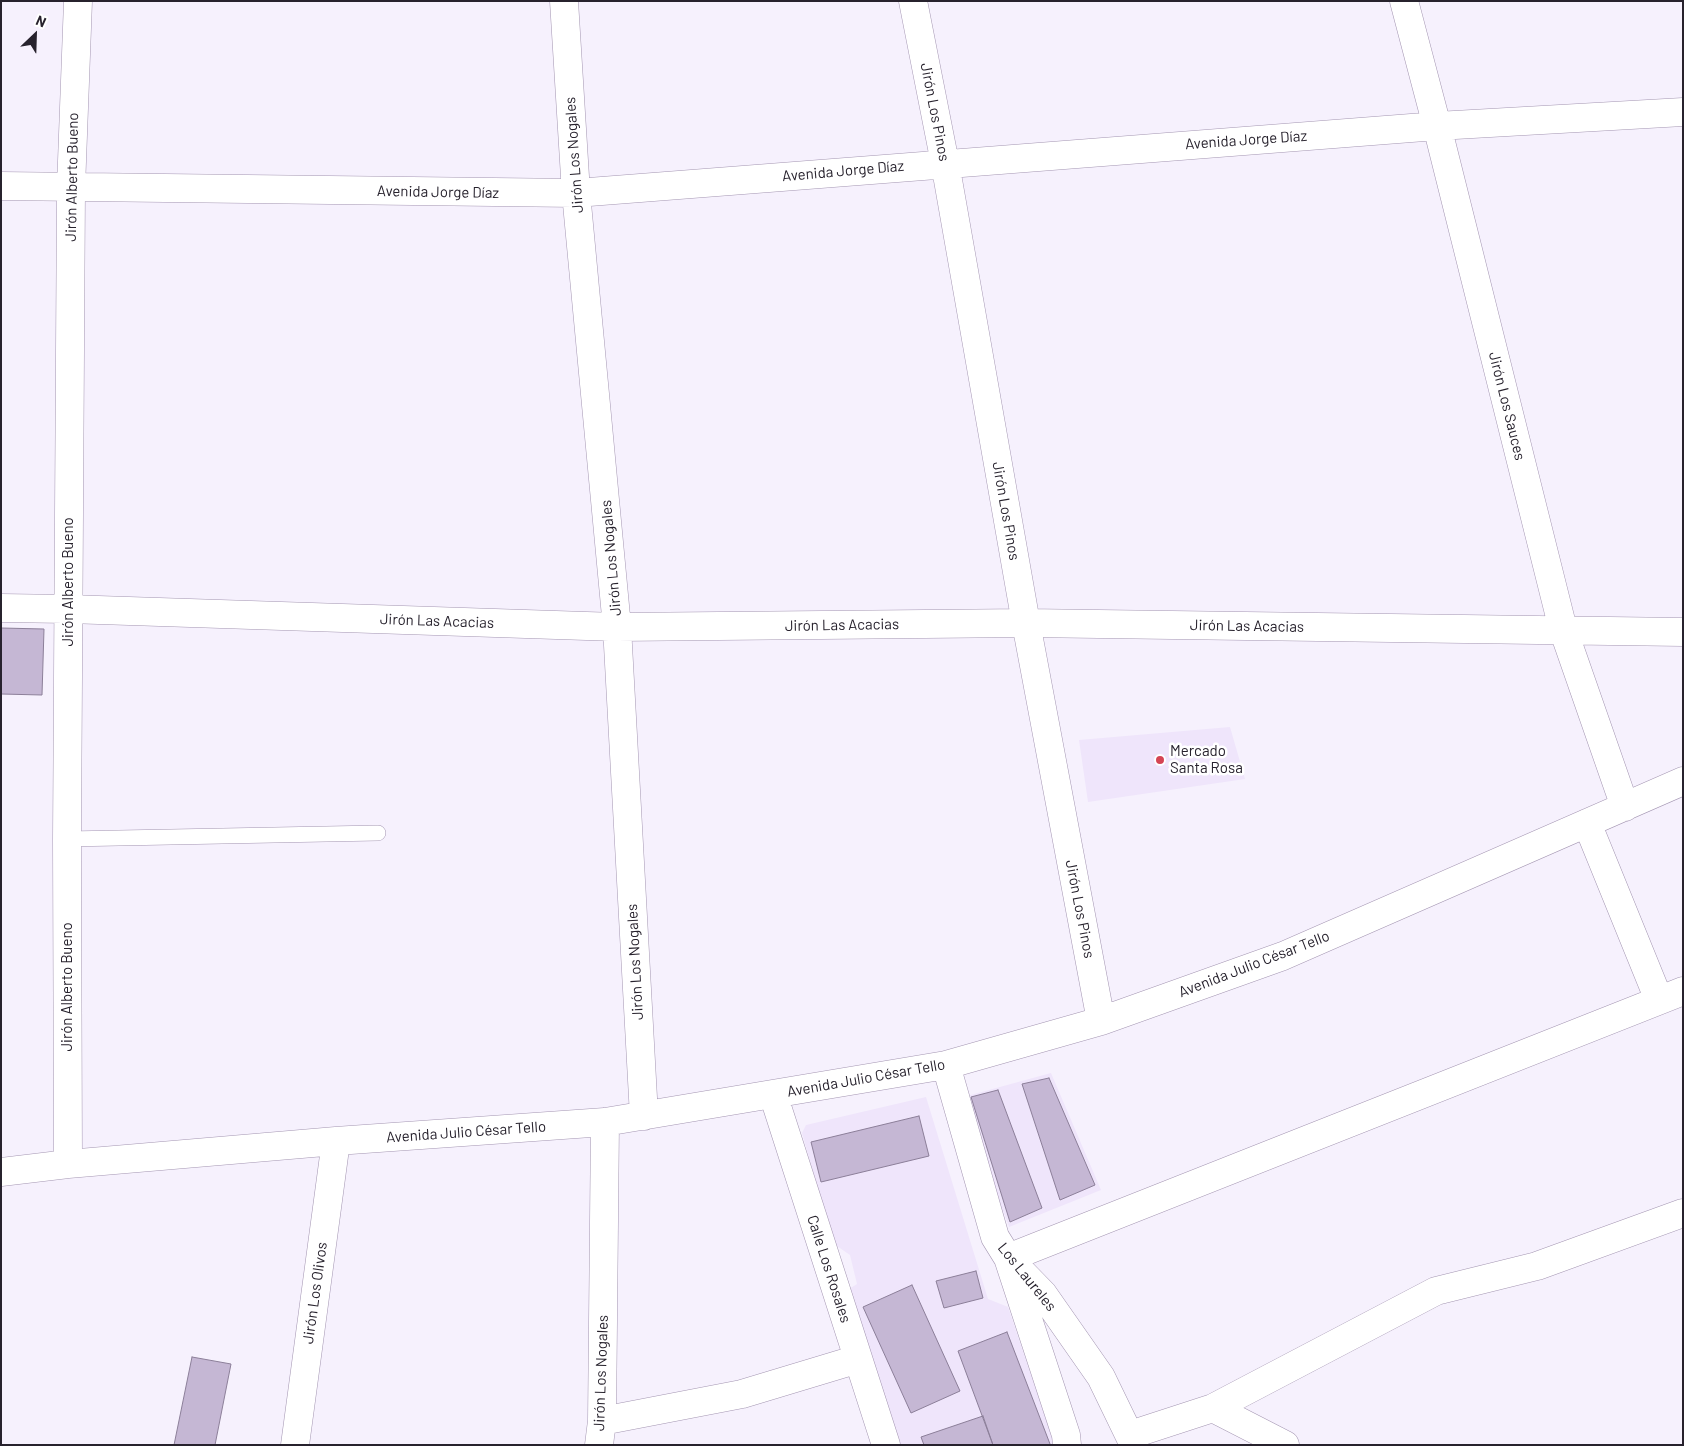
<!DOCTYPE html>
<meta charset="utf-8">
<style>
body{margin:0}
#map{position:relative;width:1684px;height:1446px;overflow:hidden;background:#f6f1fd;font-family:Barlow,sans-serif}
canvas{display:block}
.frame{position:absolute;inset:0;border:2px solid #27222d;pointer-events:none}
.north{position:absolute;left:10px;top:10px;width:50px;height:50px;-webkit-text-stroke:4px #fff;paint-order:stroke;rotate:24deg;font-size:14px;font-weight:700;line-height:20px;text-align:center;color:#27222d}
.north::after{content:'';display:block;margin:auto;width:18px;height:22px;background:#27222d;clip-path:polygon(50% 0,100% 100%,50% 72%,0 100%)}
</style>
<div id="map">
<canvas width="1684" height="1446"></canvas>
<div class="frame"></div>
<div class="north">N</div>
</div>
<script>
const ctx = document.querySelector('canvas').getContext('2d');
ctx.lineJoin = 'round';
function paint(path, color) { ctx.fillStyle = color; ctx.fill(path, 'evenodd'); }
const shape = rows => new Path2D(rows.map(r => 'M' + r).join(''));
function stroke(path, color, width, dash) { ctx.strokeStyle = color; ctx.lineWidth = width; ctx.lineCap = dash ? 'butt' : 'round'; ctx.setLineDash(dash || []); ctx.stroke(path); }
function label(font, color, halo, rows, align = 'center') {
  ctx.font = font + ' Barlow,sans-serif'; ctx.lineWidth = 5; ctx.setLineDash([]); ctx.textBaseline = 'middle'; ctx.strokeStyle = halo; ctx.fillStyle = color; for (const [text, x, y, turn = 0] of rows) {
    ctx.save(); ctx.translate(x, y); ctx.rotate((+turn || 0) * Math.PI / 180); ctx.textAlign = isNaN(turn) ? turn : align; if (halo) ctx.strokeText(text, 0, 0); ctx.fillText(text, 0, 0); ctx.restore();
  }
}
const built = shape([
 [1230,727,1245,779,1088,802,1079,740],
 [1051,1073,1101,1190,1009,1227,987,1167,967,1096],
 [926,1097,988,1299,1008,1307,1054,1443,1053,1445,896,1445,846,1291,857,1284,850,1255,834,1244,802,1133,806,1125]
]);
const building = shape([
 [1,628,44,629,42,695,1,694,1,628],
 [1049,1078,1095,1185,1060,1200,1022,1084,1049,1078],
 [998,1090,1042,1208,1010,1222,971,1097,998,1090],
 [919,1116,929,1156,821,1182,811,1142,919,1116],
 [976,1271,983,1298,944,1308,936,1281,976,1271],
 [912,1285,960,1391,911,1413,863,1307,912,1285],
 [1007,1332,1050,1444,1049,1445,993,1445,958,1351,1007,1332],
 [192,1357,231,1364,215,1445,174,1445,192,1357],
 [983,1416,993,1445,924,1445,921,1437,983,1416]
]);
const lane = shape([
 [67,839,378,833]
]);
const street = shape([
 [564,1,576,193,617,627,644,1116],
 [913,1,945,163,1026,623,1101,1021],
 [1404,1,1437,126,1563,629,1625,807],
 [1,186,576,193,1437,126,1683,112],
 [1,608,68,609,617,627,1026,623,1683,632],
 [1587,823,1659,1000],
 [946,1065,995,1237,1008,1258,1043,1294,1101,1377,1134,1445],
 [773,1094,886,1445],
 [68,1164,67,839,71,188,78,1],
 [1,1172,68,1164,336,1141,605,1122,946,1065,1101,1021,1283,956,1683,781],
 [1213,1408,1285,1445],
 [602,1421,742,1394,858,1359],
 [1130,1435,1213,1408,1436,1291,1537,1266,1683,1213],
 [295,1445,336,1141],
 [599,1445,602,1421,605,1122],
 [1067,1445,1066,1435,1008,1258,1683,991]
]);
const markers = [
 [1160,760,5,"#d54453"]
];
const streetNames = [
 ["Jirón Los Pinos",935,112,79],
 ["Avenida Jorge Díaz",1246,140,-4],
 ["Jirón Los Nogales",574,155,-94],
 ["Avenida Jorge Díaz",843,171,-5],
 ["Jirón Alberto Bueno",72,177,-89],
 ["Avenida Jorge Díaz",438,192,1],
 ["Jirón Los Sauces",1507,406,76],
 ["Jirón Los Pinos",1006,511,80],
 ["Jirón Los Nogales",611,558,-95],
 ["Jirón Alberto Bueno",68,582,-90],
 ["Jirón Las Acacias",437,621,2],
 ["Jirón Las Acacias",842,625,-1],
 ["Jirón Las Acacias",1247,626,1],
 ["Jirón Los Pinos",1080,909,79],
 ["Jirón Los Nogales",635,962,-93],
 ["Avenida Julio César Tello",1254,964,-21],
 ["Jirón Alberto Bueno",67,987,-90],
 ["Avenida Julio César Tello",866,1078,-10],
 ["Avenida Julio César Tello",466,1132,-4],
 ["Calle Los Rosales",829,1269,72],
 ["Los Laureles",1027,1277,51],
 ["Jirón Los Olivos",315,1293,-82],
 ["Jirón Los Nogales",601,1373,-88]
];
const poiNames = [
 ["Mercado",1170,751],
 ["Santa Rosa",1170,768]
];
paint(built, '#efe5fb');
paint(building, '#c5b7d4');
stroke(building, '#8c7f99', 1);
stroke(lane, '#a496b2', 16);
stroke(street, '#a496b2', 29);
stroke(lane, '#fff', 15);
stroke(street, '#fff', 28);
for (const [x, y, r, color] of markers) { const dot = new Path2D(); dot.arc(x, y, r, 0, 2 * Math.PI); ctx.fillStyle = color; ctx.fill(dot); stroke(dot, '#fff', 2); }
label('15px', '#27222d', '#fff', streetNames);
label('15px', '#27222d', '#fff', poiNames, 'left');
</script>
